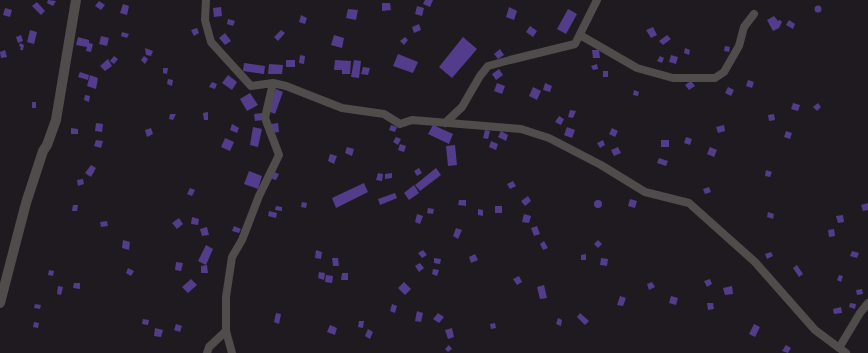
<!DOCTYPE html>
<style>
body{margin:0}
canvas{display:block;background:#1f1a20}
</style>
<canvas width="868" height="353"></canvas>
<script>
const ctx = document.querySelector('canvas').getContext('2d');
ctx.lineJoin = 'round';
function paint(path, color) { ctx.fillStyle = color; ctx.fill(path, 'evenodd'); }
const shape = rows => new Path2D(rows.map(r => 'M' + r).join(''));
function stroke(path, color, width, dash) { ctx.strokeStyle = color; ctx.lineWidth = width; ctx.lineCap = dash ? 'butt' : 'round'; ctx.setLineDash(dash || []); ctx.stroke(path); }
const building = shape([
 [48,0,56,1,53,6,47,3],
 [425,0,433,0,430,7,423,4],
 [99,1,105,5,101,10,95,6],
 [37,2,45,11,41,15,32,6],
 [382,3,390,3,391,10,382,11],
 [123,4,129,6,127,15,120,13],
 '814.5 9a3.5 3.5 0 1 1 7 0a3.5 3.5 0 1 1-7 0Z',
 [417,6,424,8,422,16,415,14],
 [221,7,222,16,214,17,213,8],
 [509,7,517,11,514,20,506,17],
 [5,8,12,10,10,17,3,15],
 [348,9,358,10,356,20,346,18],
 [568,9,577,14,566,34,557,29],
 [301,15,307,18,305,24,299,22],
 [774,16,778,21,780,20,782,22,779,28,773,31,767,20],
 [228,19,235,21,233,26,227,24],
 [789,20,795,24,793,29,786,25],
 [419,24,421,30,414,33,412,27],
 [530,26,537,31,533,37,526,32],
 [653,27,657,35,651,38,646,30],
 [197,28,199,33,194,36,191,30],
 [30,30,37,32,34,44,27,42],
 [281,30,285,33,278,41,274,37],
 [122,32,129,34,127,38,121,36],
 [225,33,231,41,225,45,219,38],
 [21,35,23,41,18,43,16,37],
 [334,35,344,38,342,48,331,45],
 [667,35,671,39,663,45,659,41],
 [101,36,109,38,107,46,99,44],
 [78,37,89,40,89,43,93,44,91,52,86,51,87,47,76,45],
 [405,37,408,40,404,45,400,41],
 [463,37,477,49,452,78,439,67],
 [20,43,24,45,23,50,20,50,21,47,19,46],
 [725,46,730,47,729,52,724,51],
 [145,48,153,51,151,56,146,55],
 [685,48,690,50,689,55,684,53],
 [500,49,504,55,498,59,494,54],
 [5,50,7,57,1,58,0,52],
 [592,50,599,50,600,58,593,58],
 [398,54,418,62,413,73,393,66],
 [300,55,305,56,304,64,299,63],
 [671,55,678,57,676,64,669,62],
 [114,56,118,59,114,64,110,61],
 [144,56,148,59,145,64,141,60],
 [660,56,664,58,662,63,657,61],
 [108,59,112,66,105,71,100,66],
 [286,60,295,60,295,67,286,67],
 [335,60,351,61,350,74,342,74,342,70,334,70],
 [354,60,361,61,359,78,351,77],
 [244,63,265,66,264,74,243,71],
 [269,64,283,65,282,74,268,74],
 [597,64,598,69,593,70,591,66],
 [363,67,370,68,368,75,361,74],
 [163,68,168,68,167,74,163,73],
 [499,69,503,75,496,80,492,74],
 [603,71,608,71,608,77,603,77],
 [80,72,89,75,88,80,78,77],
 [90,75,98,78,96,89,87,86],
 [228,75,237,82,232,90,222,83],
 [168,79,173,80,172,86,167,84],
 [748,80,754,82,752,88,746,86],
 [691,81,695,86,689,90,685,85],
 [212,82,217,84,215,89,209,87],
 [497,83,505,86,502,94,494,91],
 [545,83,552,86,550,92,543,90],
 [533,87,541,91,537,100,529,96],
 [728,87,734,90,731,96,725,93],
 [276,89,283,92,275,114,268,111],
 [634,90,639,92,638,96,633,95],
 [250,93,258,105,247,111,240,99],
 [85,95,90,96,89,102,84,100],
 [32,102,36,102,36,108,32,108],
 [793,103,800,105,798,111,791,109],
 [818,103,821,107,817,111,813,107],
 [570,110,576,111,573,118,568,117],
 [208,112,208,120,204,120,203,113],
 [262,113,263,120,255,121,254,114],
 [170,114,176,114,173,120,169,119],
 [774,114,775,120,769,121,768,115],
 [559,116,564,119,561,125,555,122],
 [96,123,103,124,102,132,95,131],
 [278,123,279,132,272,133,271,124],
 [232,124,239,128,237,133,230,130],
 [391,125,397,127,395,132,389,130],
 [433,125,453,134,449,144,428,134],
 [724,125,725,131,718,133,716,127],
 [253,127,262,129,258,147,250,145],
 [567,127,575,130,572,138,564,135],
 [71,128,78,129,78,134,71,134],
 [151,128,153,134,147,137,145,130],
 [612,128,618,131,615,137,609,134],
 [485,130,490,131,488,139,483,138],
 [501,131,508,135,506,141,498,137],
 [786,131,792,133,790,139,784,137],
 [396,137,401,139,398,145,393,142],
 [686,137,692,139,690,145,684,143],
 [225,138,234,142,230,151,221,147],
 [96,140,103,141,101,148,94,146],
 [603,140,605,145,600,148,597,143],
 [661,140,669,140,669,147,661,147],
 [491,141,498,144,496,150,489,147],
 [400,144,406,146,404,152,398,150],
 [455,145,457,165,448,166,446,146],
 [347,147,354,149,352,156,345,153],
 [618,147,621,153,614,156,611,150],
 [710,147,717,150,714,157,707,154],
 [330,154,337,156,334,164,328,161],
 [659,158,668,161,666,166,657,163],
 [91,165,96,168,91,177,85,173],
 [419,168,422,173,417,176,414,171],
 [436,168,441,175,420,191,415,185],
 [766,170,772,172,770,177,765,176],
 [249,171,262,176,258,189,244,184],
 [272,171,279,174,276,180,269,178],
 [378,173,383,174,382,181,376,180],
 [392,173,392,178,385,179,385,174],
 [83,179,84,184,78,186,77,180],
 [513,181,516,186,510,189,507,184],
 [364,183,368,192,336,208,332,198],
 [414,185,419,193,409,200,404,193],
 [709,187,711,192,705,194,703,189],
 [190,188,195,190,192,196,187,194],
 [395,193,397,198,380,205,378,199],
 [528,196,531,201,525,206,521,201],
 [630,199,637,201,635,208,628,206],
 [459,200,466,200,466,206,458,205],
 '594 204a4 4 0 1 1 8 0a4 4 0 1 1-8 0Z',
 [302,202,307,203,306,208,301,207],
 [868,203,868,210,863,211,861,205],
 [73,205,78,205,77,211,72,211],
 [276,206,282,207,282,211,275,210],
 [495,206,502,206,502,213,495,213],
 [428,208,434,209,433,214,427,213],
 [478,209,483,210,483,216,478,215],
 [269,211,277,213,276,218,268,216],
 [768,212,774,214,773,219,767,217],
 [417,214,423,216,420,224,415,222],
 [524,214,531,216,529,223,522,222],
 [843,215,844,222,838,223,836,216],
 [192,217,199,219,198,225,191,224],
 [179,218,183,224,177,229,172,223],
 [107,221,108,226,101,227,100,222],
 [234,226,241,229,239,233,232,231],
 [537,226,540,234,534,236,531,228],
 [207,227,209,235,202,236,200,229],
 [456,228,462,230,458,239,453,236],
 [834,229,835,236,829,237,828,230],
 [123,240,130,242,129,250,122,248],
 [598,240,602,244,598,248,594,244],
 [544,241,548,248,543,250,540,244],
 [206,245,213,249,206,265,198,261],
 [316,250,322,252,321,259,315,258],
 [423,250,427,255,422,258,418,253],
 [852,251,859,253,857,258,850,256],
 [771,252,773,256,767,259,765,254],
 [475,254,478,260,471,263,469,257],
 [586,254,586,260,581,260,581,255],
 [332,258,338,258,339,266,333,266],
 [434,258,441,259,440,264,434,263],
 [601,258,608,259,607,266,600,265],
 [176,262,183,263,181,271,175,270],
 [420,263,424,268,419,272,415,266],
 [207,265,208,273,201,273,201,266],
 [797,265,803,274,799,277,793,268],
 [128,268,134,271,131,276,126,273],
 [433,269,439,270,437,276,432,274],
 [49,270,54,271,53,276,48,275],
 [319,272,325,273,324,280,318,278],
 [342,273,348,273,348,280,341,280],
 [326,275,333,276,332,283,325,282],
 [839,275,843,276,841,282,837,280],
 [519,276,522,282,517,285,513,279],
 [191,279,197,285,188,293,182,287],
 [710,279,712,284,707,287,704,281],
 [404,282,411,289,405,295,398,288],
 [652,282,655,287,649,290,647,284],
 [74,283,80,283,80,289,73,288],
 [544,285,547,298,540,299,537,287],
 [58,286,63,287,61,295,57,294],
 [732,286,733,294,725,295,723,288],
 [862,289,863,294,857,295,856,290],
 [620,296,626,298,623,306,617,305],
 [671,296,678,298,676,305,669,303],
 [707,303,713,303,714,309,708,310],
 [850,303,856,304,855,309,849,307],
 [35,304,41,305,40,309,34,308],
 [392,304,397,306,395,313,390,311],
 [841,307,842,313,834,314,833,309],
 [417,311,423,313,421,322,415,321],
 [276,313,281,314,279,324,274,322],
 [438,313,444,317,439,323,433,319],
 [580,313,589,321,585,325,577,317],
 [558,318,562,320,561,326,556,324],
 [143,319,149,320,148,325,142,324],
 [359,321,364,321,363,328,358,327],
 [34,322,39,323,38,328,33,327],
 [495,323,496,328,491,329,490,324],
 [176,324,182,326,180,332,174,330],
 [754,324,760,327,755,337,749,334],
 [330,325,337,328,335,335,327,332],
 [155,328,163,330,161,337,154,336],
 [452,328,454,337,448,339,445,330],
 [368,329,373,332,370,339,365,336],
 [449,345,452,349,448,352,445,349],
 [786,345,791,348,788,353,782,351]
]);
const minor = shape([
 [206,0,205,20,211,42,251,86,273,83,286,86,342,108,384,114,400,124,412,120,521,129,549,138,601,165,645,192,689,203,755,262,815,330,846,353],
 [580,35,637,68,673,78,715,78,724,72,739,46,744,27,754,14],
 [445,123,462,107,480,76,488,66,510,60,575,44,597,0],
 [839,348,860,313,868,303],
 [207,353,209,347,226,331],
 [232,353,226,331,226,297,232,257,242,240,259,196,279,155,265,118,273,83]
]);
const tertiary = shape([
 [0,303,26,203,43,151,47,145,56,120,76,0]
]);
paint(building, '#523c8b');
stroke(minor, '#504c4b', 8);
stroke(tertiary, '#504c4b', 10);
</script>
